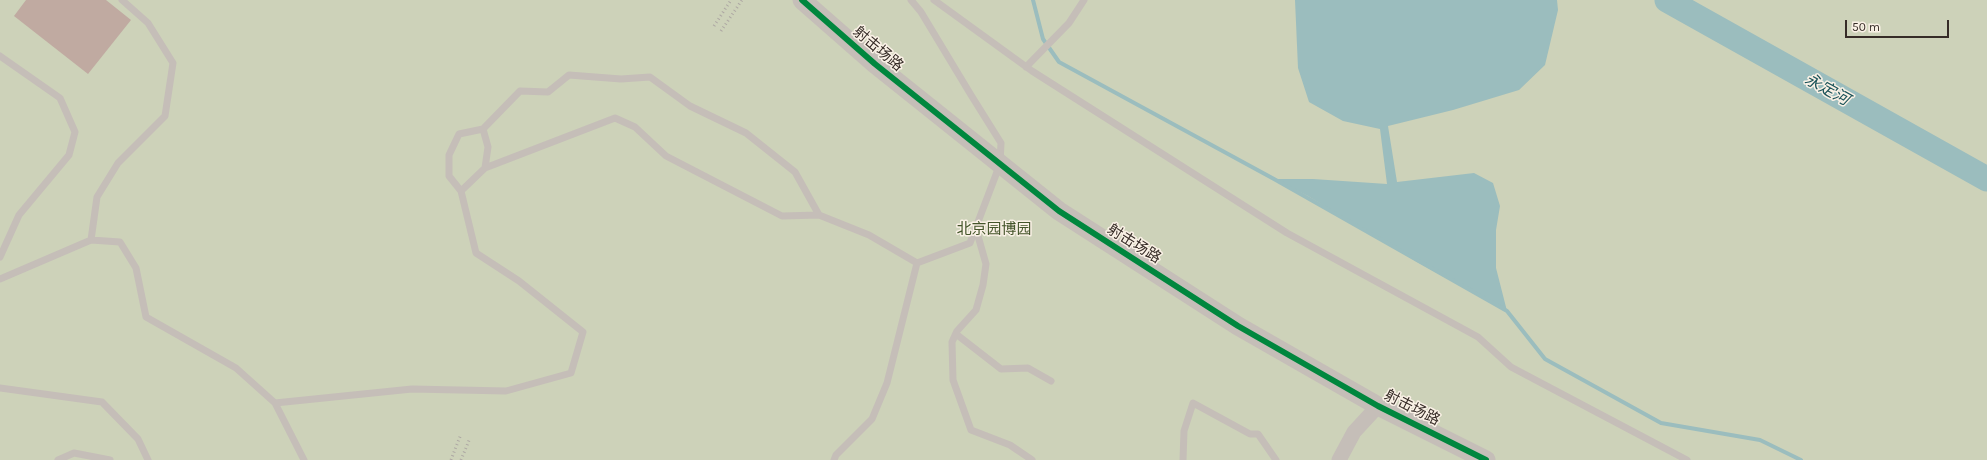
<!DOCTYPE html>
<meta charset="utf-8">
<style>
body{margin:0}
#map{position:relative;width:1987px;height:460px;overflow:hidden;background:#ece6e0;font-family:Karla,sans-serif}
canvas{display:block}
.scale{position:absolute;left:1845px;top:20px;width:104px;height:18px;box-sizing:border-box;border:2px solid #362c27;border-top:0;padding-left:5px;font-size:12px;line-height:14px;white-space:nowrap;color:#362c27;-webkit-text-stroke:3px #faf1e6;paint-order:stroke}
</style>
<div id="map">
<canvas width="1987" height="460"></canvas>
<div class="scale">50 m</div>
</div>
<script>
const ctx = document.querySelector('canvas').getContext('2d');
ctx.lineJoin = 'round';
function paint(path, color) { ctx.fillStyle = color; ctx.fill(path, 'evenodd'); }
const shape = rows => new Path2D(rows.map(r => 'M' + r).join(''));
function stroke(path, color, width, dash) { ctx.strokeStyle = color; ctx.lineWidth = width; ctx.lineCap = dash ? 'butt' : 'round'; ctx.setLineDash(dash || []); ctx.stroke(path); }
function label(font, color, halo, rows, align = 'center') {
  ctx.font = font + ' Karla,"Noto Sans SC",sans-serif'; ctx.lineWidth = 3; ctx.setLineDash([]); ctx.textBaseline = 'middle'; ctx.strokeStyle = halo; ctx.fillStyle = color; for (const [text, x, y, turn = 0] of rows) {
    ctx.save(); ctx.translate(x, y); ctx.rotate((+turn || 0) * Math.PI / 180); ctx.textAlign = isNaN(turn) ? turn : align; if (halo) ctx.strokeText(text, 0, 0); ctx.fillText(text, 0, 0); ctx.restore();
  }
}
const green = shape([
 [0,0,1987,0,1987,460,0,460]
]);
const water = shape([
 [1295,0,1557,0,1558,10,1545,65,1519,90,1453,110,1388,126,1397,182,1474,173,1493,183,1500,206,1496,230,1496,268,1507,311,1417,262,1308,196,1274,179,1313,179,1387,184,1380,129,1343,121,1309,102,1298,68]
]);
const stream = shape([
 [1033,0,1043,39,1059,62,1274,179,1507,311,1545,359,1661,423,1760,440,1801,460]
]);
const river = shape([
 [1667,0,1987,179]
]);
const building = shape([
 [26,0,106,0,131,20,88,74,14,16]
]);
const service = shape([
 [934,0,1032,71,1287,233,1478,337,1511,367,1687,460],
 [0,56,60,98,75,132,69,155,19,215,0,257],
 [1026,67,1069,23,1084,0],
 [483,129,488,147,485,168],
 [461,191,449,176,449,155,459,134,483,129,520,91,548,92,569,75,621,79,650,77,690,106,746,133,795,172,819,215],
 [976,229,986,264,983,285,976,310,957,331,952,342,953,380,971,430,1010,445,1032,460],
 [91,240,97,197,118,163,165,116,173,63,148,23,122,0],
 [0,279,91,240,120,242,136,268,146,317,236,368,275,403,304,460],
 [956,334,1001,369,1028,368,1051,381],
 [0,388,102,402,138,439,148,460],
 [275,403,412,389,506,391,571,373,583,332,519,281,476,253,461,191,485,168,615,118,635,127,666,156,782,216,819,215,869,235,917,263],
 [58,460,74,453,110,460],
 [834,460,836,455,872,419,887,383,917,263,970,243,1000,164,1001,143,971,95,921,12,911,0],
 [1183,460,1184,431,1193,403,1250,434,1258,434,1276,460]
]);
const minor = shape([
 [1339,460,1354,432,1378,406]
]);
const tertiary = shape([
 [802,0,875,64,1059,211,1238,326,1378,406,1486,460]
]);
const rail = shape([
 [714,26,731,0],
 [721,31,742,0],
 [451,460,461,434],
 [461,460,470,438]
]);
const cycleway = shape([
 [802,0,875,64,1059,211,1238,326,1378,406,1486,460]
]);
const streetNames = [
 ["射击场路",878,49,40],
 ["射击场路",1134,244,32],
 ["射击场路",1412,408,27]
];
const parkNames = [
 ["北京园博园",994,230]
];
const waterNames = [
 ["永定河",1827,90,29]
];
paint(green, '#cdd2b9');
paint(water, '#9bbdbe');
stroke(stream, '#9bbdbe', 4);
stroke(river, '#9bbdbe', 25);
paint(building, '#c0aaa1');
stroke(service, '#c5beb8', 7);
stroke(minor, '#c5beb8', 15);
stroke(tertiary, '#c5beb8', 19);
stroke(rail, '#ada7a3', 3, [1, 3]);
stroke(cycleway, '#00873e', 6);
label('15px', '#362c27', '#faf1e6', streetNames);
label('15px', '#44552a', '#faf1e6', parkNames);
label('italic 16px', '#1b5359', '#faf1e6', waterNames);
</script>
